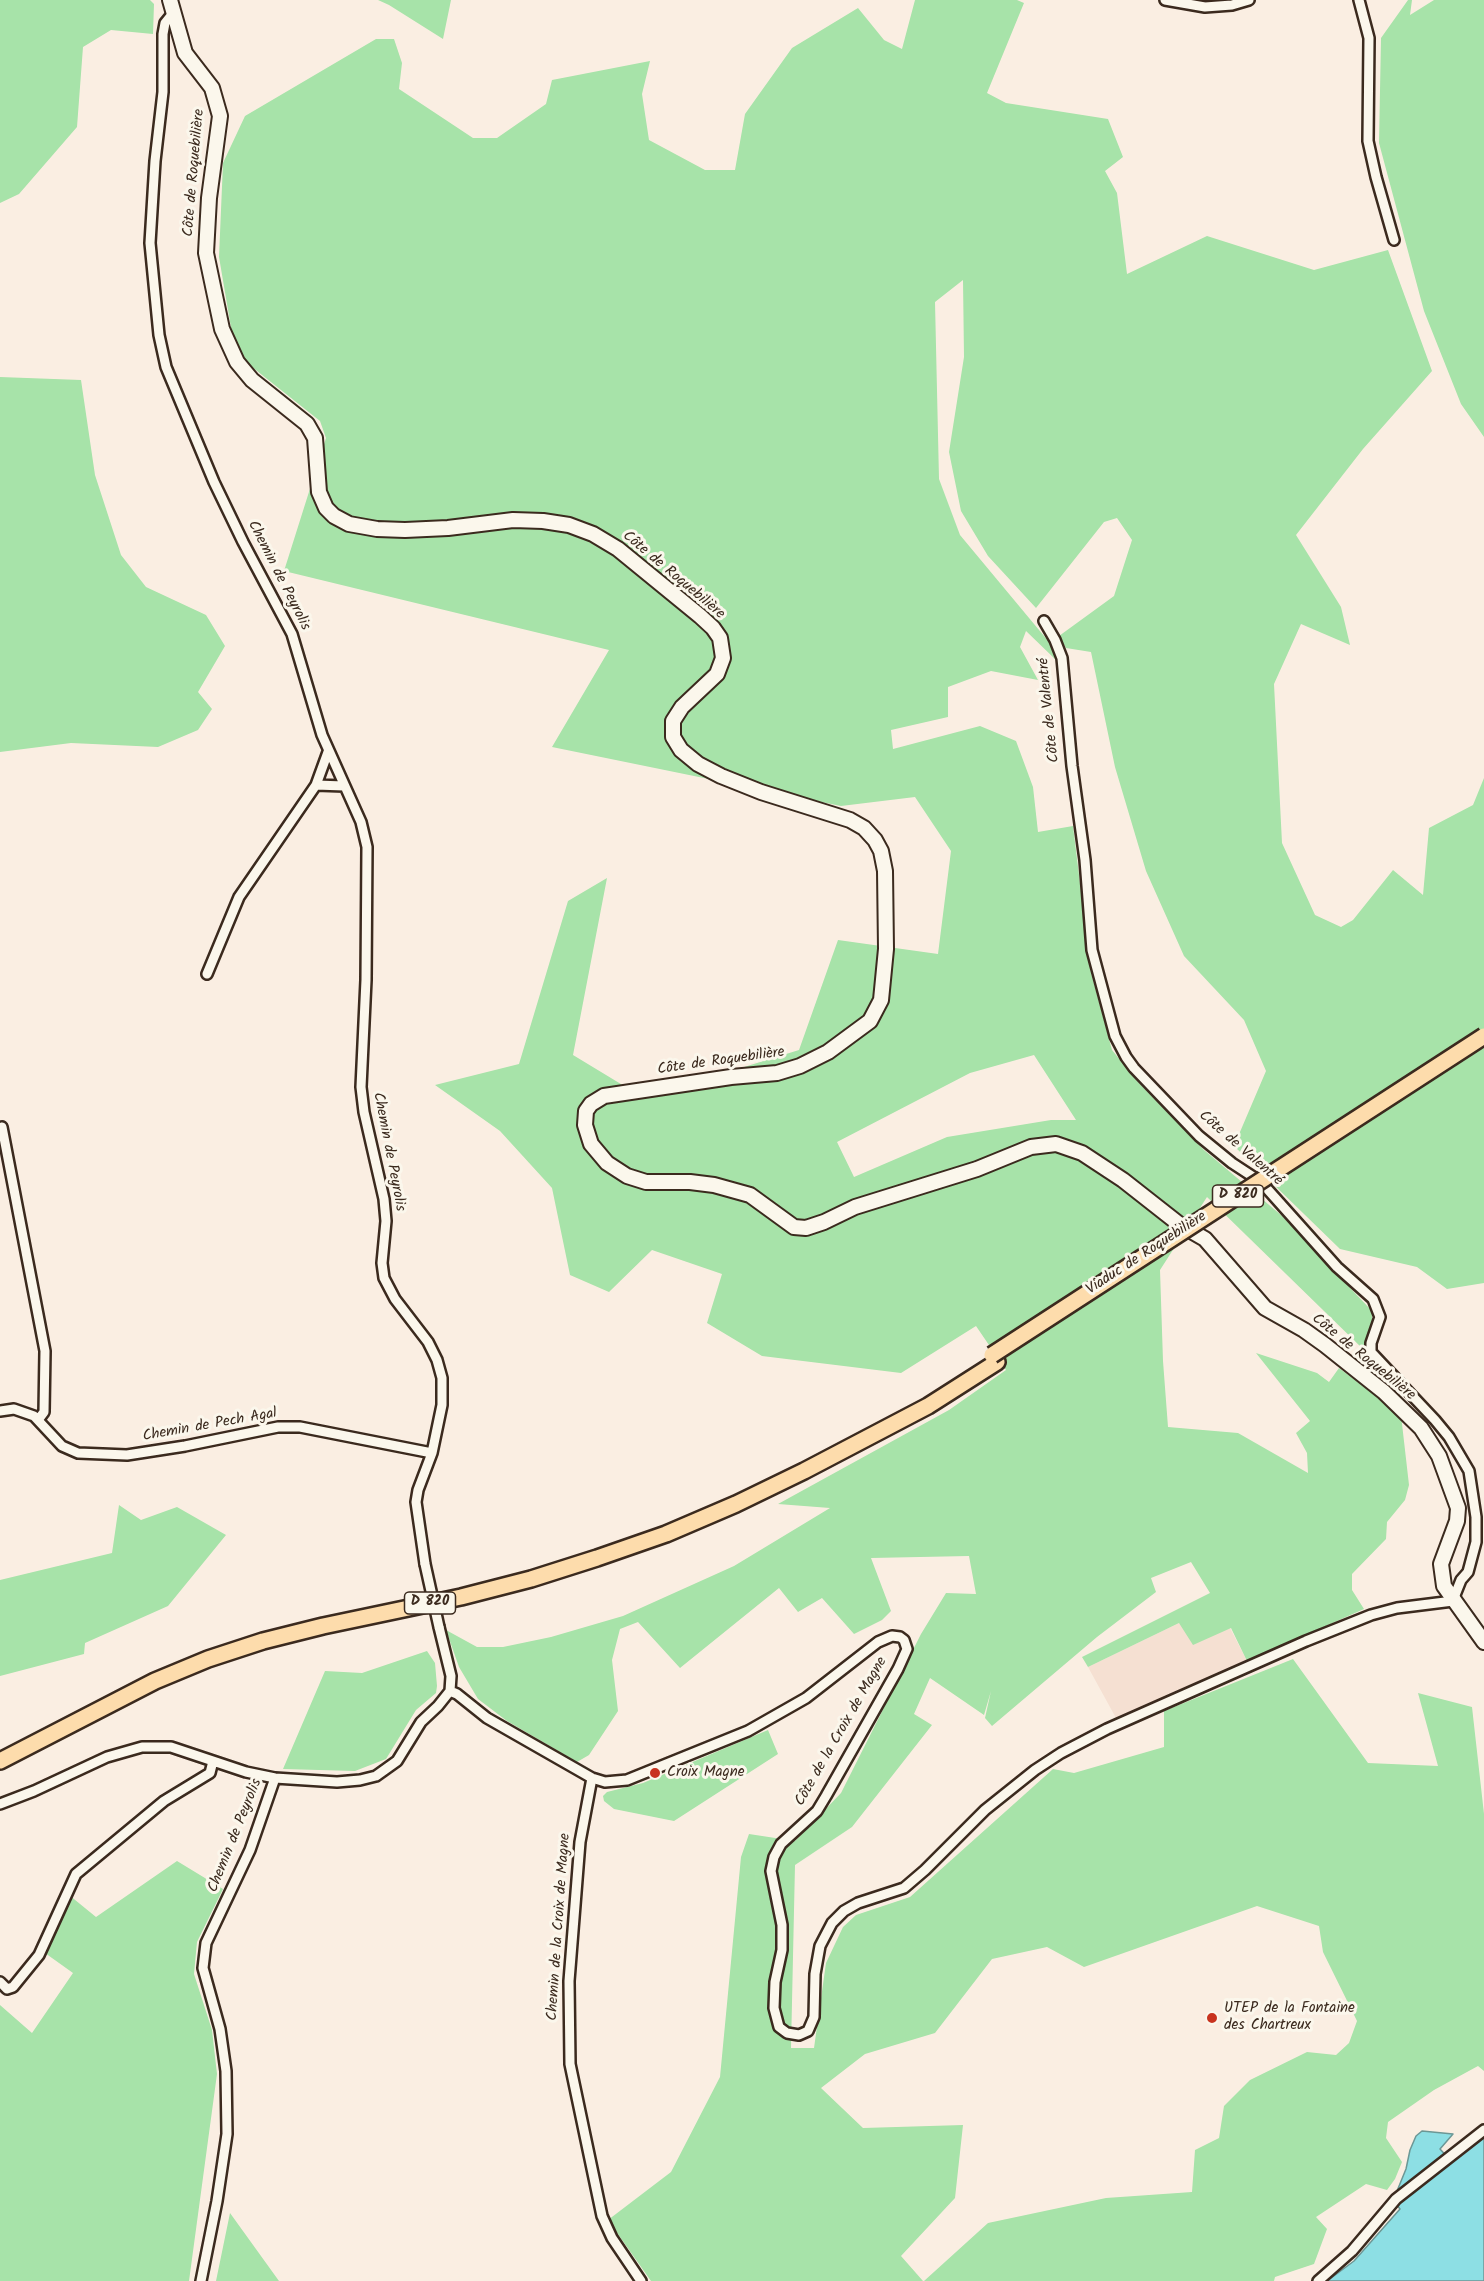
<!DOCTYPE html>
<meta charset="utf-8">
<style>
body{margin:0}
canvas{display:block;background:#faeee2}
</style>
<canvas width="1484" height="2281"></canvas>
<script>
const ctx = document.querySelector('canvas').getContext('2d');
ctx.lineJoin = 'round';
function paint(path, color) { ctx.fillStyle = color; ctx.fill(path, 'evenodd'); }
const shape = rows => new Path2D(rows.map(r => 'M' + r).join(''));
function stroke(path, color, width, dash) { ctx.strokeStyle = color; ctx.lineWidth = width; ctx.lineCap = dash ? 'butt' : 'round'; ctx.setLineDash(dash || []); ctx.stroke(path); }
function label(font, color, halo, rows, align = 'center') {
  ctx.font = font + ' Kalam,sans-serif'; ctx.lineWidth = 6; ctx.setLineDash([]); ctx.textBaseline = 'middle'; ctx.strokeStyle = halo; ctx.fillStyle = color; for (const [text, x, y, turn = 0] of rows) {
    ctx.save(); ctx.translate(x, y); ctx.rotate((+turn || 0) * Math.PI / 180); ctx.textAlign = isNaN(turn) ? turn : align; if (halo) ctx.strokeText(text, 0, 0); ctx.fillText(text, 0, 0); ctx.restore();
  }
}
const built = shape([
 [1179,1623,1230,1628,1247,1661,1116,1718,1088,1667]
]);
const green = shape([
 [0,0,150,0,154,4,153,34,111,30,83,47,77,127,19,194,0,203],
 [378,0,451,0,443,39,389,5],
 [915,0,1017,0,1024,3,987,93,1006,103,1108,119,1123,157,1105,171,1117,193,1127,274,1207,236,1314,270,1388,250,1432,371,1363,449,1296,535,1341,607,1350,645,1301,624,1274,684,1282,843,1315,915,1341,927,1353,920,1393,870,1423,895,1429,828,1473,805,1484,778,1484,1283,1447,1289,1417,1267,1340,1249,1234,1146,1266,1071,1244,1020,1184,956,1146,871,1115,767,1091,652,1066,648,1059,636,1114,596,1132,540,1117,518,1104,522,1036,608,988,556,961,511,949,452,964,357,963,280,935,302,939,479,960,535,1054,648,1056,660,1026,631,1020,647,1038,680,991,671,948,687,948,717,891,730,893,749,980,726,1016,741,1033,787,1038,832,1073,826,1091,973,1112,1050,1137,1081,1204,1150,1281,1215,1372,1311,1372,1322,1363,1349,1207,1197,1160,1270,1163,1361,1168,1427,1238,1433,1308,1473,1307,1453,1296,1433,1310,1421,1256,1353,1317,1373,1329,1382,1339,1368,1401,1415,1409,1485,1405,1500,1387,1522,1386,1539,1352,1574,1352,1590,1364,1609,1247,1661,1231,1628,1193,1645,1179,1623,1088,1667,1082,1657,1210,1593,1191,1562,1151,1578,1156,1592,1097,1637,992,1726,985,1718,991,1691,984,1715,930,1678,914,1714,932,1725,852,1827,795,1865,791,2048,814,2048,826,1963,843,1927,856,1915,910,1897,1053,1769,1074,1773,1164,1747,1164,1711,1293,1659,1368,1763,1438,1766,1418,1693,1472,1707,1484,1814,1484,2071,1478,2066,1434,2090,1388,2122,1386,2138,1402,2162,1395,2179,1387,2190,1366,2184,1316,2217,1327,2229,1314,2264,1275,2277,1274,2281,924,2281,988,2223,1106,2198,1192,2192,1195,2150,1219,2138,1224,2106,1250,2080,1307,2052,1336,2055,1349,2043,1357,2021,1323,1952,1319,1926,1257,1906,1084,1967,1047,1947,992,1959,935,2033,865,2054,821,2088,863,2128,963,2125,955,2198,901,2256,923,2281,651,2281,608,2220,671,2172,720,2077,741,1857,749,1834,795,1841,841,1793,921,1634,946,1593,976,1594,969,1556,871,1558,891,1611,882,1620,854,1634,822,1598,798,1612,779,1588,680,1668,638,1622,620,1629,612,1660,618,1711,589,1755,577,1762,507,1721,478,1699,459,1667,446,1630,477,1647,503,1647,551,1637,623,1616,734,1566,830,1508,778,1504,949,1410,1006,1370,976,1326,901,1373,762,1356,707,1323,722,1274,652,1250,609,1292,570,1275,552,1188,500,1131,435,1085,519,1064,568,901,607,878,573,1055,644,1098,799,1050,838,940,938,954,951,851,915,797,841,806,552,747,609,650,284,571,326,438,320,421,247,363,234,345,219,257,223,163,245,116,376,39,394,39,402,63,399,89,473,138,497,138,546,104,552,80,650,61,642,94,649,140,705,170,735,170,745,114,792,48,858,8,884,40,902,49],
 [1034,1055,1076,1120,1051,1120,947,1137,854,1177,837,1142,970,1073],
 [1408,0,1412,0,1410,15,1434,0,1484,0,1484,437,1461,404,1424,311,1379,143,1381,38],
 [0,377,81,380,95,475,121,555,146,587,206,615,225,646,198,692,212,709,198,730,158,747,71,743,0,752],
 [119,1505,141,1520,177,1507,226,1535,168,1606,85,1643,84,1654,0,1676,0,1580,112,1553],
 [427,1651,435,1663,437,1686,436,1693,416,1710,386,1759,355,1771,283,1769,325,1671,362,1673],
 [768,1730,778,1754,674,1821,614,1809,604,1801,603,1796,607,1792,643,1783],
 [177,1861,223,1889,197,1942,194,1974,212,2030,217,2074,189,2281,0,2281,0,2005,32,2033,73,1973,45,1953,69,1895,96,1917],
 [230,2213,279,2281,216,2281]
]);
const water = shape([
 [1422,2131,1453,2134,1440,2149,1451,2161,1484,2136,1484,2281,1327,2281,1354,2261,1400,2209,1396,2204,1397,2191,1406,2169,1410,2150,1416,2136,1422,2131]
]);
const street = shape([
 [1165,0,1205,7,1232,5,1249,0],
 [1359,0,1369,38,1368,141,1376,177,1394,240],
 [174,12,165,23,163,34,163,92,155,161,150,243,159,335,166,367,214,482,243,542,292,634,322,735,361,822,367,847,366,980,361,1087,364,1112,384,1199,386,1221,382,1263,384,1278,395,1299,428,1342,437,1360,442,1378,442,1405,432,1453,418,1490,416,1502,425,1564],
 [1044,621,1055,640,1062,658,1072,766,1085,860,1092,950,1115,1036,1126,1057,1134,1068,1199,1136,1232,1163,1261,1182,1337,1267,1373,1299,1380,1317,1371,1343,1371,1352,1435,1420,1449,1437,1469,1471,1476,1517,1476,1542,1468,1572,1461,1580,1453,1600],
 [316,785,344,786],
 [207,974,239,897,316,785,328,752],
 [2,1127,45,1351,44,1412,38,1420],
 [0,1411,14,1409,34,1416,62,1446,78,1453,127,1455,185,1446,278,1427,300,1427,432,1453],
 [450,1691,457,1694,487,1718,592,1778,605,1782,627,1780,748,1731,806,1698,878,1642,892,1636,900,1637,904,1640,907,1649,898,1669,826,1796,817,1811,781,1844,774,1857,771,1871,782,1925,782,1950,775,1982,774,2008,779,2027,787,2033,799,2035,808,2031,814,2017,815,1974,820,1946,832,1923,844,1911,858,1903,904,1888,925,1870,985,1810,1035,1770,1061,1753,1107,1729,1306,1641,1371,1615,1397,1608,1453,1601],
 [592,1778,580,1842,569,1981,570,2064,602,2216,612,2238,641,2281],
 [0,1804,34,1791,107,1757,142,1747,171,1747,246,1772,275,1778,337,1782,360,1780,376,1776,397,1761,421,1722,438,1706,450,1691,451,1676,439,1627],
 [0,1982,7,1989,13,1987,39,1955,76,1874,164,1801,210,1773,213,1761],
 [201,2281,217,2201,227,2134,226,2071,220,2029,203,1968,206,1943,250,1850,275,1778],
 [1318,2281,1352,2251,1396,2199,1484,2130]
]);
const secondary = shape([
 [170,0,185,53,212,88,220,116,209,198,206,253,222,329,237,362,252,380,307,424,315,438,319,492,326,508,334,516,349,524,377,529,405,530,448,528,513,520,543,521,569,525,593,534,618,549,700,616,713,628,720,638,723,658,717,674,682,707,673,721,673,737,681,750,698,764,721,776,761,792,850,820,864,828,875,840,881,851,885,871,886,949,881,1000,870,1021,828,1052,800,1066,777,1073,731,1077,604,1096,591,1104,586,1111,585,1125,591,1144,607,1163,627,1176,646,1182,690,1182,714,1185,750,1195,794,1227,806,1228,824,1222,855,1207,977,1169,1031,1147,1056,1144,1082,1153,1123,1180,1179,1224,1205,1239,1265,1308,1304,1330,1325,1345,1384,1392,1421,1428,1439,1456,1458,1508,1457,1521,1441,1564,1444,1586,1484,1642]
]);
const primary = shape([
 [0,1761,155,1681,208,1659,263,1641,323,1626,461,1597,531,1579,597,1558,666,1534,736,1504,804,1471,928,1406,997,1362]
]);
const streetBridge = shape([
 [425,1564,439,1627]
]);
const primaryBridge = shape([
 [992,1355,1484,1036]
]);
const markers = [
 [655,1773,6,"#c8321e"],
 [1212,2018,6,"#c8321e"]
];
const shields = [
 [1238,1196,51],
 [430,1603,51]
];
const shieldNames = [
 ["D 820",1238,1196],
 ["D 820",430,1603]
];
const streetNames = [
 ["Côte de Roquebilière",195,173,-85],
 ["Chemin de Peyrolis",278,576,63],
 ["Côte de Roquebilière",673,576,40],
 ["Côte de Valentré",1050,710,-96],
 ["Côte de Roquebilière",721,1062,-8],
 ["Côte de Valentré",1240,1149,41],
 ["Chemin de Peyrolis",388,1152,79],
 ["Viaduc de Roquebilière",1147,1254,-33],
 ["Côte de Roquebilière",1363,1358,39],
 ["Chemin de Pech Agal",210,1426,-10],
 ["Côte de la Croix de Magne",842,1732,-60],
 ["Chemin de Peyrolis",236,1836,-68],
 ["Chemin de la Croix de Magne",560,1927,-86]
];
const poiNames = [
 ["Croix Magne",667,1773],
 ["UTEP de la Fontaine",1224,2009],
 ["des Chartreux",1224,2026]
];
paint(built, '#f5e0d2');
paint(green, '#a7e3a9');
paint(water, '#8ddfe4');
stroke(water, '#6c9795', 1.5);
stroke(street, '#3b2a1e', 14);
stroke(secondary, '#3b2a1e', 18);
stroke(primary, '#3b2a1e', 20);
stroke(street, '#fbf7ec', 9);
stroke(secondary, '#fbf7ec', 14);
stroke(primary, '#fddcac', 15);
stroke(streetBridge, '#3b2a1e', 14, []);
stroke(primaryBridge, '#3b2a1e', 20, []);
stroke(streetBridge, '#fbf7ec', 9);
stroke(primaryBridge, '#fddcac', 15);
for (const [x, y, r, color] of markers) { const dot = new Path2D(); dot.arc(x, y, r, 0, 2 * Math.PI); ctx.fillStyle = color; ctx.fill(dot); stroke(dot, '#fbf7ec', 2); }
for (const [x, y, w] of shields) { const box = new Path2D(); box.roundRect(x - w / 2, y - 11, w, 22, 4.5); ctx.fillStyle = '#fbf7ec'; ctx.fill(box); stroke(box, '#3b2a1e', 1.5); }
label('bold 14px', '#3b2a1e', null, shieldNames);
label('15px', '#3b2a1e', '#fbf7ec', streetNames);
label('15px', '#3b2a1e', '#fbf7ec', poiNames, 'left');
</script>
